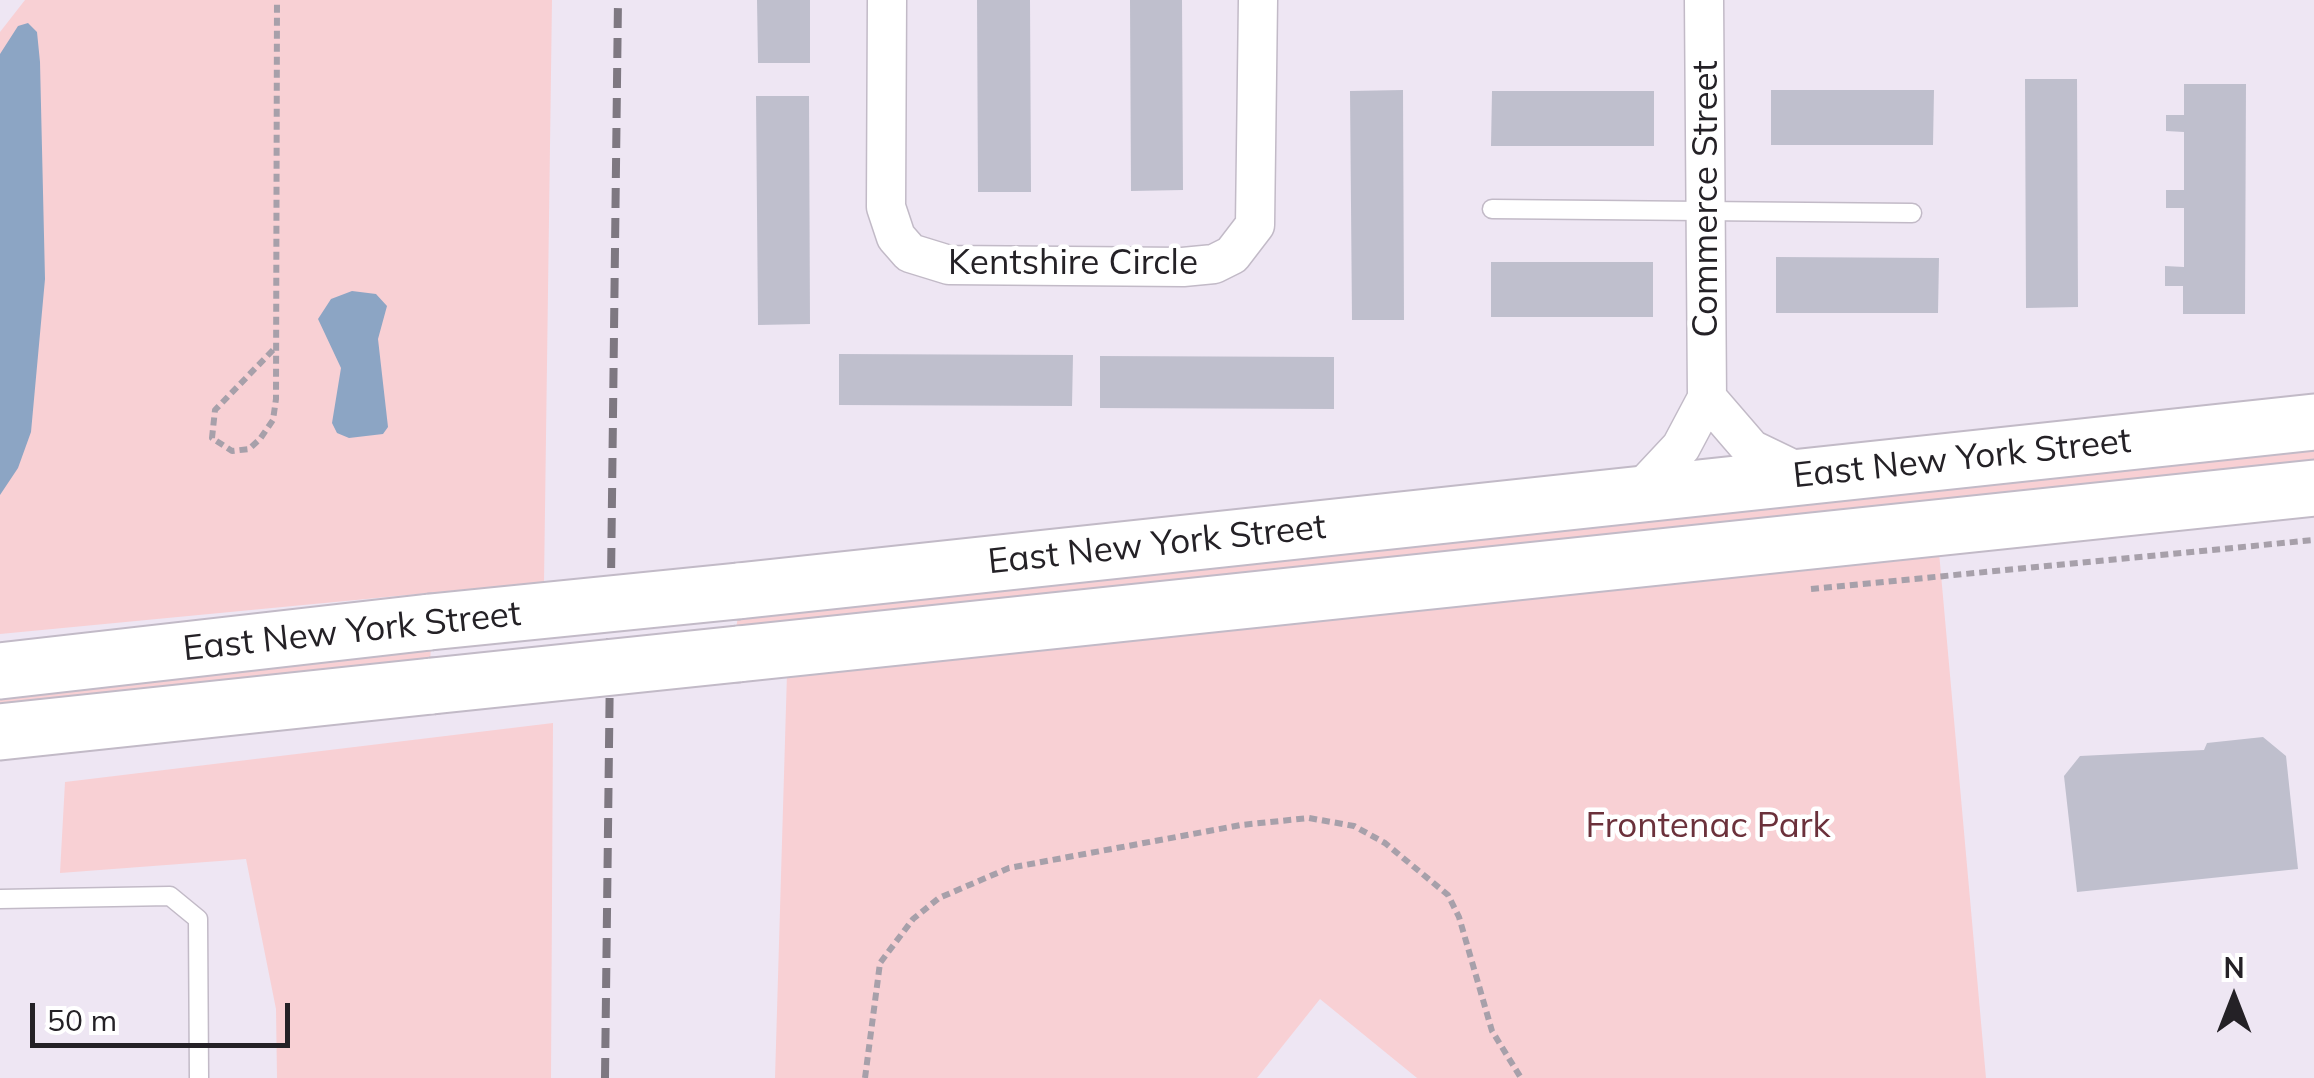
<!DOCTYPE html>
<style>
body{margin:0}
#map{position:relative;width:2314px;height:1078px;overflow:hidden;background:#eee6f3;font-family:Mulish,sans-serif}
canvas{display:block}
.north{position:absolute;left:2184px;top:948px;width:100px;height:100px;-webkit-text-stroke:8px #fff;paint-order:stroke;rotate:0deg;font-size:28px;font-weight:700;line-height:40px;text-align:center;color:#242126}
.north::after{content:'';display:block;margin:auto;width:35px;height:45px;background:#242126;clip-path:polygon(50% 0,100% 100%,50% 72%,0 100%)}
.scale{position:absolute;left:30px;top:1003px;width:260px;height:45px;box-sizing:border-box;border:5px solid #242126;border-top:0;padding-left:12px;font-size:30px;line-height:35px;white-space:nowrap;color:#242126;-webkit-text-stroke:8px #fff;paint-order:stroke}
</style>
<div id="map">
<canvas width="2314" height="1078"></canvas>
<div class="north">N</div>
<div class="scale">50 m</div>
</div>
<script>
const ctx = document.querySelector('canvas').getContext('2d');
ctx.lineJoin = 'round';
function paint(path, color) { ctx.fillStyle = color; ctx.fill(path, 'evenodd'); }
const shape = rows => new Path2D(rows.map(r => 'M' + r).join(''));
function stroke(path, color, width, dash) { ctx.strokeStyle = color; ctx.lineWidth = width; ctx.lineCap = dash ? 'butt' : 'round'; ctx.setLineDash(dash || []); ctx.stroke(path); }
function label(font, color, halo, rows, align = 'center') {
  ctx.font = font + ' Mulish,sans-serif'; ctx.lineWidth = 9; ctx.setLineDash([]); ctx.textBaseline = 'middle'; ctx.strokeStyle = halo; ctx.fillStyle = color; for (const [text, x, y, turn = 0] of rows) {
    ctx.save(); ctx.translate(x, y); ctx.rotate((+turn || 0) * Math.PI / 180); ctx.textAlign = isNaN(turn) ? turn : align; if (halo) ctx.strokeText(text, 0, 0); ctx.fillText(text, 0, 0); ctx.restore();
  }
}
const green = shape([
 [25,0,552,0,544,582,0,634,0,32],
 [2314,444,2314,468,735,635,739,610],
 [1939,552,1986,1078,1417,1078,1320,999,1257,1078,775,1078,787,673],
 [431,644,430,665,0,711,0,689],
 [553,723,551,1078,277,1078,276,1009,246,859,60,873,65,782]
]);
const water = shape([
 [28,23,37,32,40,62,45,279,31,432,18,468,0,495,0,54,18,26],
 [352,291,376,294,387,306,378,339,388,427,383,434,349,438,337,433,332,423,341,368,318,319,331,299]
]);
const building = shape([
 [757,0,810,0,810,63,758,63],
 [977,0,1030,0,1031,192,978,192],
 [1130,0,1182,0,1183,190,1131,191],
 [2025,79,2077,79,2078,307,2026,308],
 [2184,84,2246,84,2245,314,2183,314,2183,286,2165,286,2165,266,2184,267,2184,208,2166,208,2166,190,2184,190,2184,132,2166,131,2166,115,2184,115],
 [1403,90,1404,320,1352,320,1350,91],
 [1771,90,1934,90,1933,145,1771,145],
 [1492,91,1654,91,1654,146,1491,146],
 [756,96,809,96,810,324,758,325],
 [1776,257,1939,258,1938,313,1776,313],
 [1491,262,1653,262,1653,317,1491,317],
 [839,354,1073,355,1072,406,839,405],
 [1100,356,1334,357,1334,409,1100,408],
 [2263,737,2286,756,2298,869,2077,892,2064,776,2080,756,2204,750,2207,743]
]);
const path = shape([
 [273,350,215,410,212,438,232,451,249,449,260,439,273,420,276,399,277,0],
 [1811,589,2314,540],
 [865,1078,880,963,913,919,939,898,1009,868,1241,825,1309,818,1354,826,1385,843,1448,895,1459,917,1492,1031,1521,1078]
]);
const service = shape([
 [1492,209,1912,213],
 [0,899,170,896,198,919,199,1078]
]);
const minor = shape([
 [887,0,886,207,896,237,910,253,949,265,1183,267,1214,264,1232,255,1255,225,1258,0],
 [1707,398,1751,449,1805,475],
 [1637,494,1681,447,1707,398,1704,0]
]);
const primary = shape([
 [738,591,2314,422],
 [738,654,2314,488],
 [0,671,430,622],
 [0,732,432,686]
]);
const rail = shape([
 [605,1078,618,0]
]);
const primaryBridge = shape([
 [430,622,738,591],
 [432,686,738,654]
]);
const streetNames = [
 ["Commerce Street",1706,199,-90],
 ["Kentshire Circle",1073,263],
 ["East New York Street",1962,459,-6],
 ["East New York Street",1157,545,-6],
 ["East New York Street",352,632,-6]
];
const parkNames = [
 ["Frontenac Park",1708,826]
];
paint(green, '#f8d0d4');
paint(water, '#8ca5c4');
paint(building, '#bfbfcd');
stroke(service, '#c2bac7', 21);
stroke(minor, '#c2bac7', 41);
stroke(primary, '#c2bac7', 59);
stroke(path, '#a7a0aa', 6, [8, 5]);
stroke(service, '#fff', 18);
stroke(minor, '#fff', 38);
stroke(primary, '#fff', 55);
stroke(rail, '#7e7881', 8, [20, 10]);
stroke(primaryBridge, '#c2bac7', 59, []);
stroke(primaryBridge, '#fff', 55);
label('35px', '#242126', '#fff', streetNames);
label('35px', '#6b313b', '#fff', parkNames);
</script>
